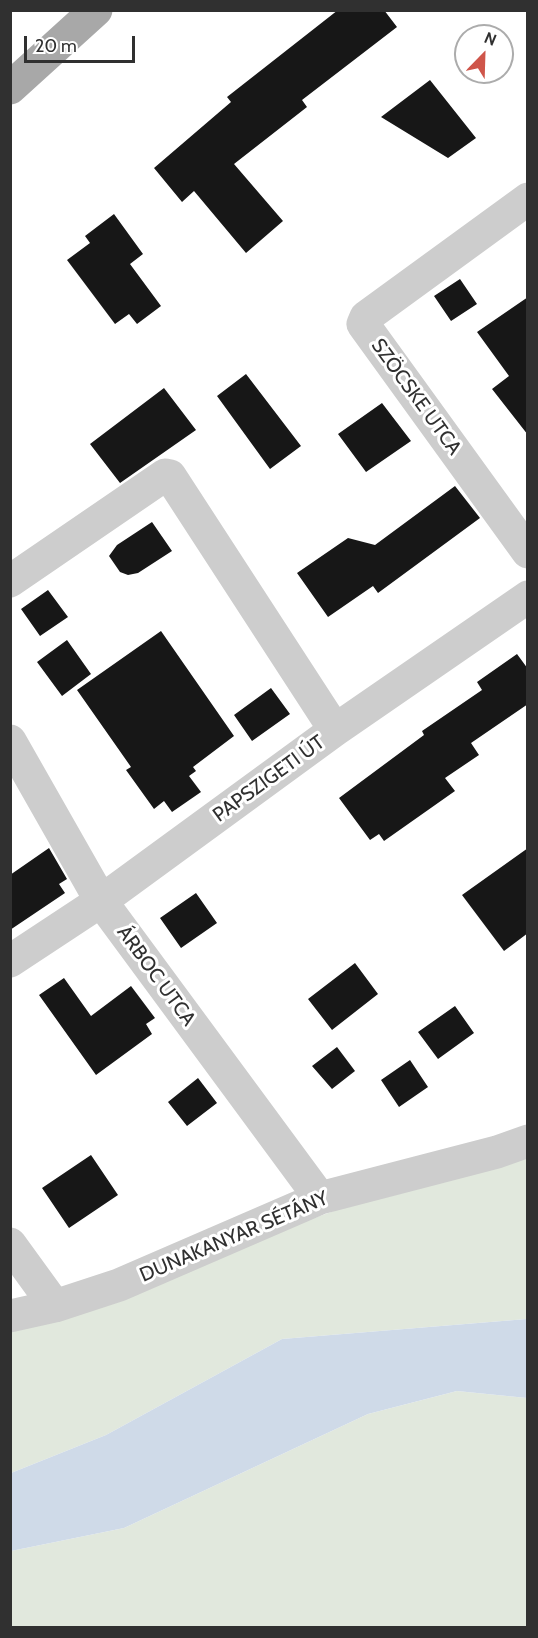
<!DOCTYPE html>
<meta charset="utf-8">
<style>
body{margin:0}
#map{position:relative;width:538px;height:1638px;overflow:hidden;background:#fff;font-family:Cabin,sans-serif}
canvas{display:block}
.frame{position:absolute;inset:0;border:12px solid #303030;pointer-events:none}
.north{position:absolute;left:454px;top:24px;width:60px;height:60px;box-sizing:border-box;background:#fff;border:2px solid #acacac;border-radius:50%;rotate:23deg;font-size:16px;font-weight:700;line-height:24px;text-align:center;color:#303030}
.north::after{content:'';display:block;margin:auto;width:21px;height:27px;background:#cf554a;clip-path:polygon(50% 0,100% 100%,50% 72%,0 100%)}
.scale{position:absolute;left:24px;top:36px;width:111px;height:27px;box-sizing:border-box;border:3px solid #303030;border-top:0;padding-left:8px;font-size:18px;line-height:21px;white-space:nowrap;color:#303030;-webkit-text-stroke:4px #fff;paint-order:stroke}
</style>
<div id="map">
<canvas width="538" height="1638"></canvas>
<div class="frame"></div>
<div class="north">N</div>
<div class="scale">20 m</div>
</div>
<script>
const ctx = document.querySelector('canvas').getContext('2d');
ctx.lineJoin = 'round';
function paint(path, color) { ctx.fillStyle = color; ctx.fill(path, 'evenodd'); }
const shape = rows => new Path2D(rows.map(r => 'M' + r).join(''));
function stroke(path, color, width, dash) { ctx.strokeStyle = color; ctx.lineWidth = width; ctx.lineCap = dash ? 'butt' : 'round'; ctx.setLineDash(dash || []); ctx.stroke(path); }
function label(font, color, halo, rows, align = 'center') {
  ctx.font = font + ' Cabin,sans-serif'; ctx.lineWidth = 6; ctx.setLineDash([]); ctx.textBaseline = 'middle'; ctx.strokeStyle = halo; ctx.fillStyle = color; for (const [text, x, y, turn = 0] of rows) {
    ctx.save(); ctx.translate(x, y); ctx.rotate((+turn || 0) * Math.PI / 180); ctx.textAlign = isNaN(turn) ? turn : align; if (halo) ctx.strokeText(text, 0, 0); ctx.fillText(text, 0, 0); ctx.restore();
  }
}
const green = shape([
 [527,1142,527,1319,282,1339,106,1435,11,1473,10,1311,82,1301],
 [457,1391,527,1398,527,1627,11,1628,11,1551,124,1528,368,1414]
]);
const water = shape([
 [527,1319,527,1398,457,1391,368,1414,124,1528,11,1551,11,1473,106,1435,282,1339]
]);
const building = shape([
 [338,10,384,10,397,27,302,100,307,107,234,164,283,221,246,253,194,191,182,202,154,168,231,102,227,97],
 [430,80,476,138,448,158,381,117],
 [114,214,143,254,130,264,161,306,137,324,129,314,115,324,67,260,90,243,85,236],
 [460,279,477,304,451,321,434,296],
 [528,297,528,435,492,389,509,376,477,332],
 [246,374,301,446,270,469,217,396],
 [164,388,196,430,120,483,90,444],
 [382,403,411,441,366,472,338,434],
 [455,486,480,518,378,593,373,586,328,617,297,573,348,538,375,545],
 [152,522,172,551,138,573,128,575,120,572,109,556,117,545],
 [48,590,68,617,40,636,21,609],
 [161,631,234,736,193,767,196,771,189,776,201,792,172,812,164,801,154,809,126,770,131,767,77,690],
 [67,640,91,674,62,696,37,662],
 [517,654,528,669,528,704,471,743,479,755,445,778,455,791,384,841,379,834,370,840,339,798,424,735,422,731,482,690,477,682],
 [271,688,290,714,252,741,234,715],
 [49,848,67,879,59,884,65,893,10,930,10,875],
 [528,848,528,933,504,951,462,895],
 [196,893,217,923,181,948,160,918],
 [355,963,378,994,332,1030,308,999],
 [64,978,91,1016,131,986,155,1018,146,1024,152,1034,96,1075,39,995],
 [455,1006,474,1033,438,1059,418,1032],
 [337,1047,355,1071,332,1089,312,1066],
 [410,1060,428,1087,399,1107,381,1080],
 [198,1078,217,1103,187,1126,168,1102],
 [91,1155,118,1195,69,1228,42,1188]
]);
const minor = shape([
 [528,199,366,317,363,324,528,552],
 [10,581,165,475,170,476,335,730],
 [10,741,101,901,320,1198],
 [10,961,101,901,335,730,528,597],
 [10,1244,55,1306],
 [10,1316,55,1306,119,1285,320,1198,497,1152,528,1141]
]);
const primary = shape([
 [10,88,96,10]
]);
const streetNames = [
 ["SZÖCSKE UTCA",416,397,54],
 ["PAPSZIGETI ÚT",269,779,-36],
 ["ÁRBOC UTCA",156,976,54],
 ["DUNAKANYAR SÉTÁNY",234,1237,-23]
];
paint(green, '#e1e8dd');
paint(water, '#cfdae8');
paint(building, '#171717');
stroke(minor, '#cdcdcd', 33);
stroke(primary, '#a8a8a8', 33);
label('20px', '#303030', '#fff', streetNames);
</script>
